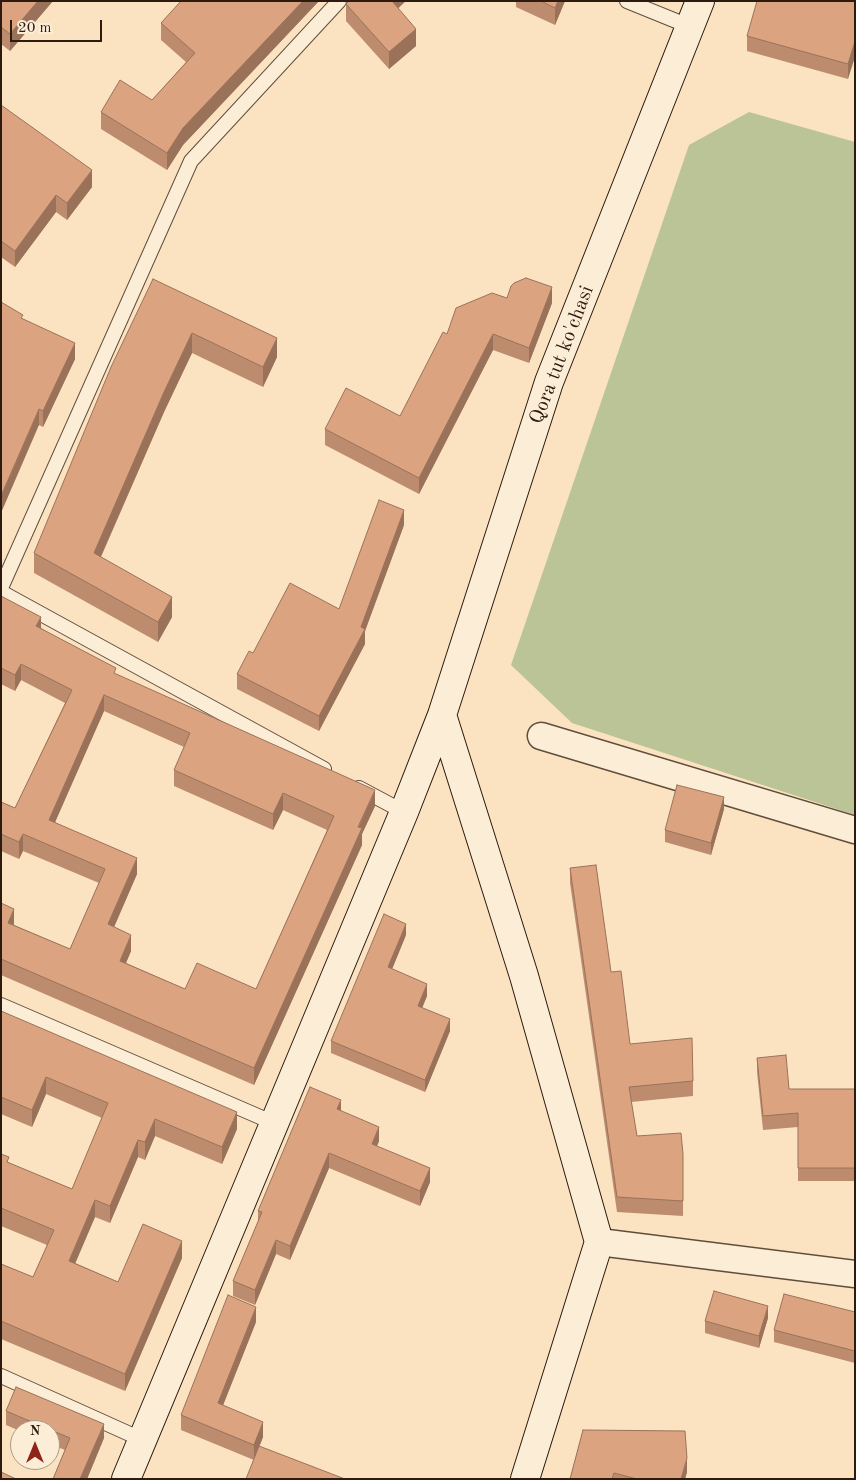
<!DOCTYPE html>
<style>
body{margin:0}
#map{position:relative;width:856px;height:1480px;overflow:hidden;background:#fbe3c2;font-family:"Old Standard TT",serif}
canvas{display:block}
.frame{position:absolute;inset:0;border:2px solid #2c1b0e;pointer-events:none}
.north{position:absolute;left:10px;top:1420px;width:50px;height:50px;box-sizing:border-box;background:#fcedd7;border:1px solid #a99987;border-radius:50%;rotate:0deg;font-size:14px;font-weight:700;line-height:20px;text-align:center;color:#2c1b0e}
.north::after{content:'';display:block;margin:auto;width:18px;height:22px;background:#8f2418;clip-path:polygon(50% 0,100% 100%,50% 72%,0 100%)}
.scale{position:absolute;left:10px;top:20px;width:92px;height:22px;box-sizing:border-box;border:2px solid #2c1b0e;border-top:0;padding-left:6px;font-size:15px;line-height:18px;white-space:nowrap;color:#2c1b0e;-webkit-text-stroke:4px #fcedd7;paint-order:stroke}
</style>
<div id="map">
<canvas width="856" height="1480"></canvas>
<div class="frame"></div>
<div class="north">N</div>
<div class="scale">20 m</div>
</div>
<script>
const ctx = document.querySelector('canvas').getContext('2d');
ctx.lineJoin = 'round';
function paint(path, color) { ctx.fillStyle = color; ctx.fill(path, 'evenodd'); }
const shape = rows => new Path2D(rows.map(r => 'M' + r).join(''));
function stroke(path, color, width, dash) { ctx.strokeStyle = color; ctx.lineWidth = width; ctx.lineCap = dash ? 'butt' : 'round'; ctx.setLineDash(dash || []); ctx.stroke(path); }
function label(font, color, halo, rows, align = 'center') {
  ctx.font = font + ' "Old Standard TT",serif'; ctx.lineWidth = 4.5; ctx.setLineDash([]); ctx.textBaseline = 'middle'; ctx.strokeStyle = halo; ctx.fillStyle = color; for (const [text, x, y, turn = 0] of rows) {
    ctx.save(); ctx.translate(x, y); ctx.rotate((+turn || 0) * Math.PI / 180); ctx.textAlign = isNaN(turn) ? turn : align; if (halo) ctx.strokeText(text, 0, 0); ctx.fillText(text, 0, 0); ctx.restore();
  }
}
const green = shape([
 [749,112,855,142,855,815,572,723,511,665,689,145]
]);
const lane = shape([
 [627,1,691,27],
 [1,588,191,161,339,1],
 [1,592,324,769],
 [359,788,404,812],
 [1,1005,274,1123],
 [1,1376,143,1440]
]);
const street = shape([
 [541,736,855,830],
 [599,1242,855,1274]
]);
const secondary = shape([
 [442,715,524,976,599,1242,525,1479],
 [126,1479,404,812,442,715,549,382,700,1]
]);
const wall = shape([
 [1,1,53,1,10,51,1,44],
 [319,1,183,145,167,170,101,129,101,112,152,100,186,62,161,40,161,23],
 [516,1,565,1,555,25,516,7],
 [855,1,848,79,747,51,747,36],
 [346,4,398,9,416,46,389,69,346,21],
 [1,105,92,187,67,220,56,212,15,267,1,257],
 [153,279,277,357,263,387,192,353,164,412,101,557,172,617,158,642,34,573,34,553],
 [507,298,552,303,529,363,493,350,419,494,325,445,325,429,400,416,447,334],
 [23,319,75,359,43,427,39,425],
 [404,525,365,631,365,644,319,731,237,689,237,674,253,653,339,609],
 [1,596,41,628,116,674,375,806,362,834,362,845,254,1085,1,975,1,903,14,925,70,949,99,883,23,851,19,859,1,851,1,802,15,808,65,703,21,680,15,691,1,684],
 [104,711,184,747,174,770,174,786,273,830,283,810,327,830,256,989,185,989,126,963,131,951,114,927,137,874,55,822],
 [724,809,711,855,665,842,665,830],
 [570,868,611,972,630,1044,693,1081,693,1096,631,1102,637,1136,683,1154,683,1216,617,1212,570,883],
 [406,935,392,969,427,996,422,1008,450,1031,425,1092,331,1053,331,1041],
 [1,1011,237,1129,222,1164,155,1136,145,1160,138,1157,110,1223,95,1217,75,1263,118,1282,182,1258,125,1391,1,1339,1,1264,33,1277,47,1245,1,1226,1,1154,9,1163,72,1189,102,1118,46,1094,32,1127,1,1114],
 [757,1058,789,1089,855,1089,855,1181,798,1181,798,1127,763,1130,757,1072],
 [341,1111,379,1141,377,1146,430,1182,420,1206,329,1168,290,1260,276,1254,255,1305,233,1296,233,1281,258,1222,258,1211],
 [855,1312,855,1363,774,1342,774,1330],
 [768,1318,759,1348,705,1333,705,1321],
 [256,1322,223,1405,263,1437,254,1460,181,1430,181,1415],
 [6,1411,104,1438,87,1479,53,1479,65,1450,50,1444,50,1430,20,1430,20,1431,6,1425],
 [583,1430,687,1472,685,1479,570,1479]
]);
const shadedWall = shape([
 [38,1,53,1,10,51,10,34],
 [303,1,319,1,183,145,167,170,167,153,183,128],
 [390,1,406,1,390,16],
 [558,1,565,1,555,25,555,8],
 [416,29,416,46,389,69,389,52],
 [855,41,855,57,848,79,848,64],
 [92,170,92,187,67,220,67,203],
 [56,195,56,212,15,267,15,251],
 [552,287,552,303,529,363,529,348],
 [192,333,192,353,164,412,94,572,94,553,164,392],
 [493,334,493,350,419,494,419,478],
 [277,338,277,357,263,387,263,367],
 [75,343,75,359,43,427,43,411],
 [39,409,39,425,1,513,1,496],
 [404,510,404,525,365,631,365,644,319,731,319,716,361,627],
 [172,597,172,617,158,642,158,622],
 [41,617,41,633,36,626],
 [21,664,21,680,15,691,15,675],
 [104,695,104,711,49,836,49,820],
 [375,790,375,806,362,834,362,845,254,1085,254,1068],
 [283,793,283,810,273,830,273,814],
 [724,797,724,809,711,855,711,843],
 [23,834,23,851,19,859,19,842],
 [137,858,137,874,108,941,108,924],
 [14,909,14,925,8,923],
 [406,924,406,935,388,979,388,967],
 [131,935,131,951,120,977,120,961],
 [427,984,427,996,418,1018,418,1006],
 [450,1019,450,1031,425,1092,425,1080],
 [46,1077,46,1094,32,1127,32,1110],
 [341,1100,341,1115,337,1109],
 [237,1112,237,1129,222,1164,222,1147],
 [155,1119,155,1136,145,1160,145,1142],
 [379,1127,379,1141,372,1158,372,1144],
 [138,1140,138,1157,110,1223,110,1206],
 [329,1153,329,1168,290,1260,290,1246],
 [430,1168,430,1182,420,1206,420,1191],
 [95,1200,95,1217,69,1278,69,1261],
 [276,1240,276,1254,255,1305,255,1290],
 [182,1241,182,1258,125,1391,125,1374],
 [768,1306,768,1318,759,1348,759,1336],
 [256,1307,256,1322,218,1418,218,1403],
 [263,1422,263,1437,254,1460,254,1445],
 [104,1424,104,1438,87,1479,80,1479],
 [687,1458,687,1472,685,1479,681,1479]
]);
const building = shape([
 [1,1,38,1,10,34,1,27,1,1],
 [181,1,303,1,183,128,167,153,101,112,120,80,152,100,195,53,161,23,181,1],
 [349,1,392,1,416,29,389,52,346,4,349,1],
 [541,1,558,1,555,8,541,1],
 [757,1,855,1,855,41,848,64,747,36,757,1],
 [1,105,92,170,67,203,56,195,15,251,1,241,1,105],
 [526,278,552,287,529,348,493,334,419,478,325,429,346,388,400,416,443,332,447,334,456,308,492,293,507,298,511,286,514,283,526,278],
 [153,279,277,338,263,367,192,333,164,392,94,553,172,597,158,622,34,553,111,367,153,279],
 [1,302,23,315,21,318,75,343,43,411,39,409,1,496,1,302],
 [379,500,404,510,361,627,365,629,319,716,237,674,249,651,253,653,290,583,339,609,379,500],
 [1,596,41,617,36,626,116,668,114,673,375,790,358,827,362,828,254,1068,1,959,1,903,14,909,8,923,70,949,105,869,23,834,19,842,1,834,1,802,15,808,72,690,21,664,15,675,1,668,1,596],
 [104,695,190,733,174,770,273,814,283,793,334,816,256,989,197,963,185,989,120,961,131,935,108,924,137,858,49,820,104,695],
 [677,785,724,797,711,843,665,830,677,785],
 [596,865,611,972,621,971,630,1044,692,1038,693,1081,629,1087,637,1136,681,1133,683,1154,683,1201,617,1197,570,868,596,865],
 [384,914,406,924,388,967,427,984,418,1006,450,1019,425,1080,331,1041,384,914],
 [1,1011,237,1112,222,1147,155,1119,145,1142,138,1140,110,1206,95,1200,69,1261,118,1282,143,1224,182,1241,125,1374,1,1321,1,1264,33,1277,54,1230,1,1208,1,1154,9,1157,7,1162,72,1189,108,1103,46,1077,32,1110,1,1097,1,1011],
 [786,1055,789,1089,855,1089,855,1168,798,1168,798,1113,763,1116,757,1058,786,1055],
 [310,1087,341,1100,337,1109,379,1127,372,1144,430,1168,420,1191,329,1153,290,1246,276,1240,255,1290,233,1281,262,1212,258,1211,310,1087],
 [714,1291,768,1306,759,1336,705,1321,714,1291],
 [784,1294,855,1312,855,1351,774,1330,784,1294],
 [228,1295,256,1307,218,1403,263,1422,254,1445,181,1415,228,1295],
 [16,1387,104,1424,80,1479,53,1479,70,1438,6,1411,16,1387],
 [583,1430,685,1431,687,1458,681,1479,637,1479,614,1473,612,1479,570,1479,583,1430],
 [259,1446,345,1479,246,1479,259,1446],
 [1,1472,16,1479,1,1479,1,1472]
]);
const streetNames = [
 ["Qora tut ko'chasi",562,355,-69]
];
paint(green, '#bac497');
stroke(lane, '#604d3b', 16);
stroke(street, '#604d3b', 29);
stroke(secondary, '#2c1b0e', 30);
stroke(lane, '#fcedd7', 14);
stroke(street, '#fcedd7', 26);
stroke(secondary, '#fcedd7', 28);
paint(wall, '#bd8c6e');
paint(shadedWall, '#9a725a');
paint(building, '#dca380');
stroke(building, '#9a725a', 1);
label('20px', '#2c1b0e', '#fcedd7', streetNames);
</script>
